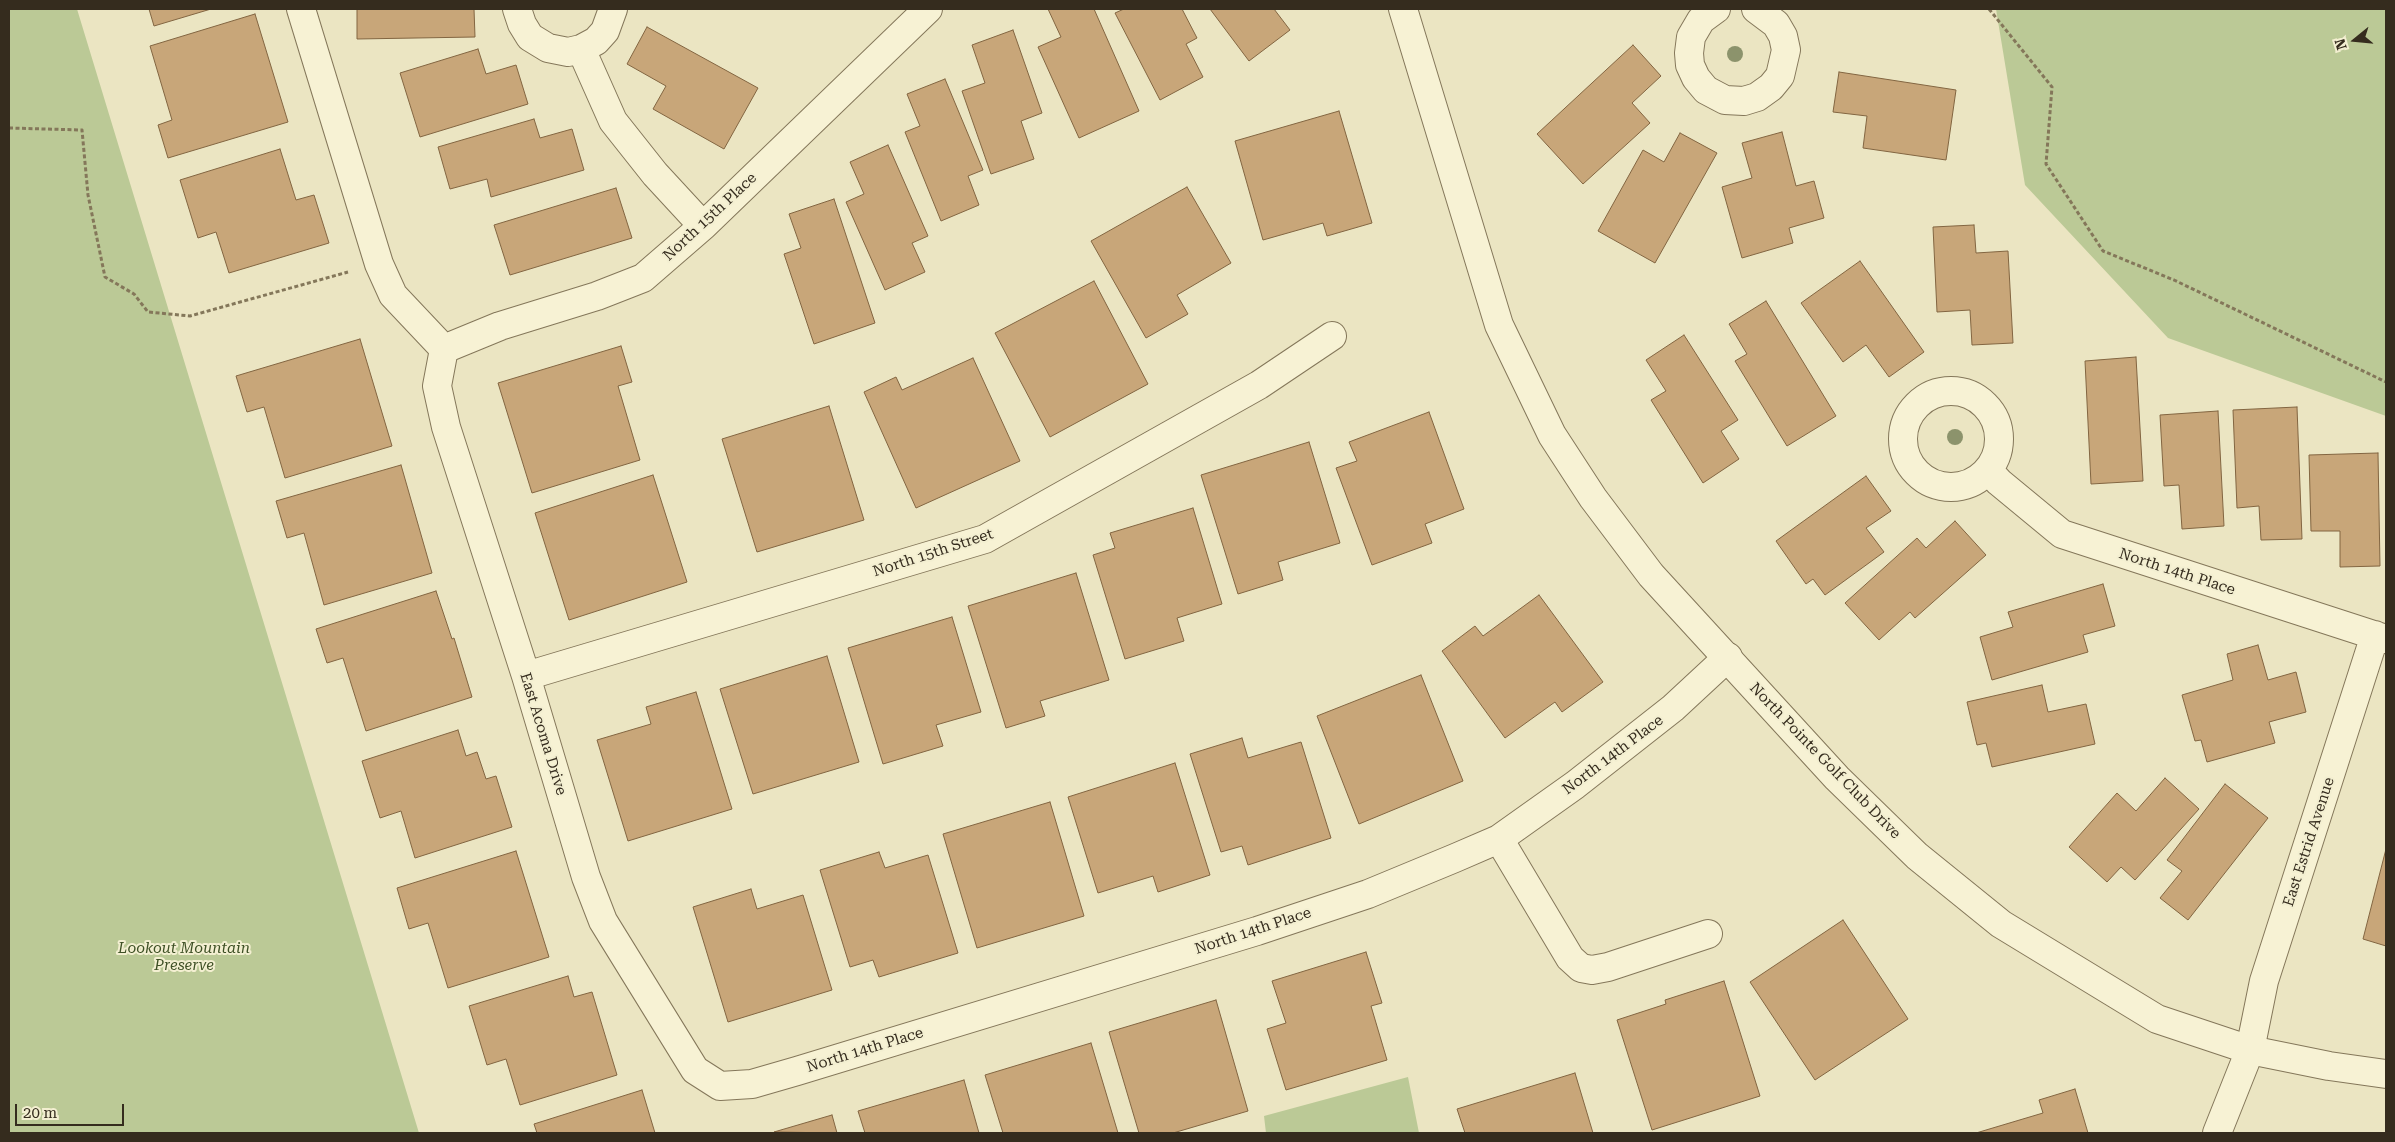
<!DOCTYPE html>
<style>
body{margin:0}
#map{position:relative;width:2395px;height:1142px;overflow:hidden;background:#ebe5c2;font-family:"Roboto Serif",serif}
canvas{display:block}
.frame{position:absolute;inset:0;border:10px solid #352c1e;pointer-events:none}
.north{position:absolute;left:2330px;top:15px;width:50px;height:50px;-webkit-text-stroke:4px #f3efd1;paint-order:stroke;rotate:253deg;font-size:14px;font-weight:700;line-height:20px;text-align:center;color:#352c1e}
.north::after{content:'';display:block;margin:auto;width:18px;height:22px;background:#352c1e;clip-path:polygon(50% 0,100% 100%,50% 72%,0 100%)}
.scale{position:absolute;left:15px;top:1104px;width:109px;height:22px;box-sizing:border-box;border:2px solid #352c1e;border-top:0;padding-left:6px;font-size:15px;line-height:18px;white-space:nowrap;color:#352c1e;-webkit-text-stroke:4px #f3efd1;paint-order:stroke}
</style>
<div id="map">
<canvas width="2395" height="1142"></canvas>
<div class="frame"></div>
<div class="north">N</div>
<div class="scale">20 m</div>
</div>
<script>
const ctx = document.querySelector('canvas').getContext('2d');
ctx.lineJoin = 'round';
function paint(path, color) { ctx.fillStyle = color; ctx.fill(path, 'evenodd'); }
const shape = rows => new Path2D(rows.map(r => 'M' + r).join(''));
function stroke(path, color, width, dash) { ctx.strokeStyle = color; ctx.lineWidth = width; ctx.lineCap = dash ? 'butt' : 'round'; ctx.setLineDash(dash || []); ctx.stroke(path); }
function label(font, color, halo, rows, align = 'center') {
  ctx.font = font + ' "Roboto Serif",serif'; ctx.lineWidth = 4; ctx.setLineDash([]); ctx.textBaseline = 'middle'; ctx.strokeStyle = halo; ctx.fillStyle = color; for (const [text, x, y, turn = 0] of rows) {
    ctx.save(); ctx.translate(x, y); ctx.rotate((+turn || 0) * Math.PI / 180); ctx.textAlign = isNaN(turn) ? turn : align; if (halo) ctx.strokeText(text, 0, 0); ctx.fillText(text, 0, 0); ctx.restore();
  }
}
const green = shape([
 [9,9,77,9,419,1133,9,1133],
 [1996,9,2386,9,2386,416,2168,338,2025,185],
 [1408,1077,1419,1133,1266,1133,1264,1116]
]);
const building = shape([
 [149,9,211,9,154,26,149,9],
 [357,9,474,9,475,37,357,39,357,9],
 [1048,9,1094,9,1139,111,1079,138,1038,47,1061,37,1048,9],
 [1124,9,1182,9,1197,38,1186,44,1203,77,1160,100,1115,13,1124,9],
 [1210,9,1274,9,1290,30,1249,61,1210,9],
 [255,14,288,122,168,158,158,125,172,120,150,46,255,14],
 [647,27,758,88,724,149,653,109,666,86,627,64,647,27],
 [1013,30,1042,113,1021,121,1034,159,991,174,962,91,985,83,972,45,1013,30],
 [1633,45,1661,76,1632,103,1650,123,1583,184,1537,134,1633,45],
 [478,49,486,74,516,65,528,104,420,137,400,73,478,49],
 [1839,72,1956,90,1946,160,1863,148,1867,116,1833,112,1839,72],
 [945,79,983,170,968,176,979,205,941,221,905,132,920,126,907,94,945,79],
 [1339,111,1372,223,1327,236,1323,223,1263,240,1235,141,1339,111],
 [534,119,540,138,572,129,584,170,491,197,487,179,450,189,438,147,534,119],
 [1782,132,1796,186,1814,181,1824,218,1789,228,1793,243,1742,258,1722,187,1752,178,1742,143,1782,132],
 [1680,133,1717,153,1655,263,1598,231,1643,150,1664,162,1680,133],
 [888,145,928,236,912,243,925,272,885,290,846,202,864,194,850,162,888,145],
 [280,149,296,200,314,195,329,243,229,273,216,232,198,238,180,180,280,149],
 [1187,187,1231,263,1177,295,1188,314,1146,338,1091,241,1187,187],
 [616,188,632,238,510,275,494,225,616,188],
 [834,199,875,323,814,344,784,254,801,248,789,214,834,199],
 [1974,225,1976,253,2008,251,2013,343,1972,345,1970,310,1937,312,1933,227,1974,225],
 [1860,261,1924,352,1889,377,1866,345,1843,362,1801,303,1860,261],
 [1094,281,1148,384,1050,437,995,333,1094,281],
 [1766,301,1836,416,1787,446,1735,361,1747,354,1729,324,1766,301],
 [1684,335,1738,420,1721,431,1739,459,1703,483,1651,400,1666,391,1646,360,1684,335],
 [360,339,392,446,285,478,264,407,247,412,236,376,360,339],
 [621,346,632,382,618,386,640,460,532,493,498,383,621,346],
 [2136,357,2143,481,2091,484,2085,361,2136,357],
 [973,358,1020,461,916,508,864,392,896,377,902,390,973,358],
 [829,406,864,520,757,552,722,439,829,406],
 [2297,407,2302,539,2261,540,2259,506,2237,508,2233,410,2297,407],
 [2218,411,2224,526,2182,529,2179,485,2164,486,2160,415,2218,411],
 [1429,412,1464,509,1425,524,1432,543,1372,565,1336,468,1357,461,1349,442,1429,412],
 [1309,442,1340,543,1278,562,1283,580,1238,594,1201,475,1309,442],
 [2378,453,2380,566,2340,567,2340,531,2311,531,2309,455,2378,453],
 [401,465,432,573,324,605,304,533,287,538,276,501,401,465],
 [653,475,687,582,569,620,535,513,653,475],
 [1866,476,1891,511,1866,528,1884,552,1825,595,1813,579,1806,584,1776,541,1866,476],
 [1193,508,1222,604,1177,618,1184,641,1125,659,1093,555,1115,548,1110,533,1193,508],
 [1955,521,1986,555,1915,618,1910,612,1879,640,1845,603,1917,538,1926,548,1955,521],
 [1076,573,1109,680,1040,701,1045,716,1006,728,968,606,1076,573],
 [2103,584,2115,626,2083,635,2088,652,1992,680,1980,637,2013,627,2008,612,2103,584],
 [436,591,452,639,454,638,472,697,366,731,343,658,327,663,316,629,436,591],
 [1539,595,1603,682,1562,712,1555,702,1505,738,1442,651,1475,626,1483,636,1539,595],
 [952,617,981,712,936,725,943,746,883,764,848,648,952,617],
 [2258,645,2268,680,2296,672,2306,712,2269,722,2275,743,2207,762,2201,740,2195,741,2182,695,2233,680,2227,654,2258,645],
 [827,656,859,762,753,794,720,689,827,656],
 [1421,675,1463,781,1359,824,1317,716,1421,675],
 [2042,685,2048,712,2086,704,2095,744,1992,767,1986,743,1977,745,1967,702,2042,685],
 [696,692,732,809,628,841,597,740,651,724,646,707,696,692],
 [458,730,466,756,477,752,486,779,496,776,512,827,415,858,401,811,380,818,362,761,458,730],
 [1242,738,1248,758,1301,742,1331,838,1248,865,1242,846,1221,852,1190,754,1242,738],
 [1175,763,1210,875,1158,892,1153,876,1098,893,1068,797,1175,763],
 [2165,778,2199,809,2135,880,2121,867,2107,882,2069,847,2117,793,2136,811,2165,778],
 [2225,784,2268,818,2188,920,2160,898,2182,871,2167,860,2225,784],
 [1050,802,1084,916,977,948,943,834,1050,802],
 [2386,849,2386,946,2363,939,2386,849],
 [516,851,549,957,448,988,428,923,409,929,397,888,516,851],
 [879,852,885,868,928,855,958,953,879,977,873,960,850,967,820,870,879,852],
 [751,889,757,909,803,895,832,990,728,1022,693,907,751,889],
 [1843,920,1908,1019,1815,1080,1750,982,1843,920],
 [1366,952,1382,1003,1371,1006,1387,1060,1286,1090,1267,1029,1286,1023,1272,981,1366,952],
 [568,976,574,997,592,992,617,1075,520,1105,506,1059,487,1065,469,1006,568,976],
 [1724,981,1760,1096,1652,1130,1617,1020,1666,1004,1665,1000,1724,981],
 [1216,1000,1248,1111,1173,1133,1139,1133,1109,1032,1216,1000],
 [1091,1043,1118,1133,1003,1133,985,1075,1091,1043],
 [1575,1073,1593,1133,1465,1133,1457,1109,1575,1073],
 [964,1080,979,1133,865,1133,858,1111,964,1080],
 [2075,1089,2088,1133,1976,1133,2043,1113,2039,1100,2075,1089],
 [642,1090,655,1133,537,1133,534,1124,642,1090],
 [832,1115,837,1133,774,1132,832,1115]
]);
const path = shape([
 [1989,9,2052,87,2046,164,2103,251,2174,280,2386,382],
 [9,128,82,130,88,195,105,277,134,294,148,312,190,316,348,272]
]);
const minor = shape([
 [301,9,379,264,393,295,444,349],
 [517,9,522,24,530,37,548,48,568,52,581,49,596,41,605,31,613,9],
 [1716,9,1701,20,1691,37,1689,53,1690,65,1696,78,1706,90,1725,100,1744,101,1757,97,1771,87,1780,76,1786,50,1783,36,1776,24,1756,9],
 [581,49,613,121,655,174,703,226],
 [444,349,437,386,446,427,526,676,586,877,603,921,695,1070,720,1086,752,1084,797,1071,1257,931,1368,894,1455,858,1499,839,1575,785,1673,708,1728,657],
 [444,349,500,326,597,296,643,278,703,226,928,9],
 '1903 439a48 48 0 1 1 96 0a48 48 0 1 1-96 0Z',
 [1988,470,1999,482,2062,534,2386,639],
 [526,676,985,539,1259,385,1332,336],
 [1499,839,1570,958,1581,968,1592,970,1608,967,1708,934],
 [2217,1133,2250,1050,2264,981,2375,635]
]);
const tertiary = shape([
 [1403,9,1499,325,1552,435,1593,498,1651,575,1837,778,1917,856,2001,924,2157,1019,2250,1050,2329,1066,2386,1074]
]);
const trees = [
 [1735,54],
 [1955,437]
];
const streetNames = [
 ["North 15th Place",710,217,-43],
 ["North 15th Street",933,553,-18],
 ["North 14th Place",2177,572,18],
 ["East Acoma Drive",543,734,73],
 ["North 14th Place",1613,755,-37],
 ["North Pointe Golf Club Drive",1825,761,46],
 ["East Estrid Avenue",2309,842,-72],
 ["North 14th Place",1253,931,-18],
 ["North 14th Place",865,1050,-17]
];
const parkNames = [
 ["Lookout Mountain",184,949],
 ["Preserve",184,966]
];
paint(green, '#bbc996');
paint(building, '#c8a679');
stroke(building, '#826541', 1);
stroke(minor, '#84775a', 30);
stroke(tertiary, '#84775a', 30);
stroke(path, '#84775a', 3, [4, 2.5]);
stroke(minor, '#f7f2d4', 28);
stroke(tertiary, '#f7f2d4', 28);
ctx.fillStyle = '#8c936c';
for (const [x, y] of trees) { ctx.beginPath(); ctx.arc(x, y, 8, 0, 2 * Math.PI); ctx.fill(); }
label('15px', '#352c1e', '#f3efd1', streetNames);
label('italic 15px', '#3e5025', '#f3efd1', parkNames);
</script>
